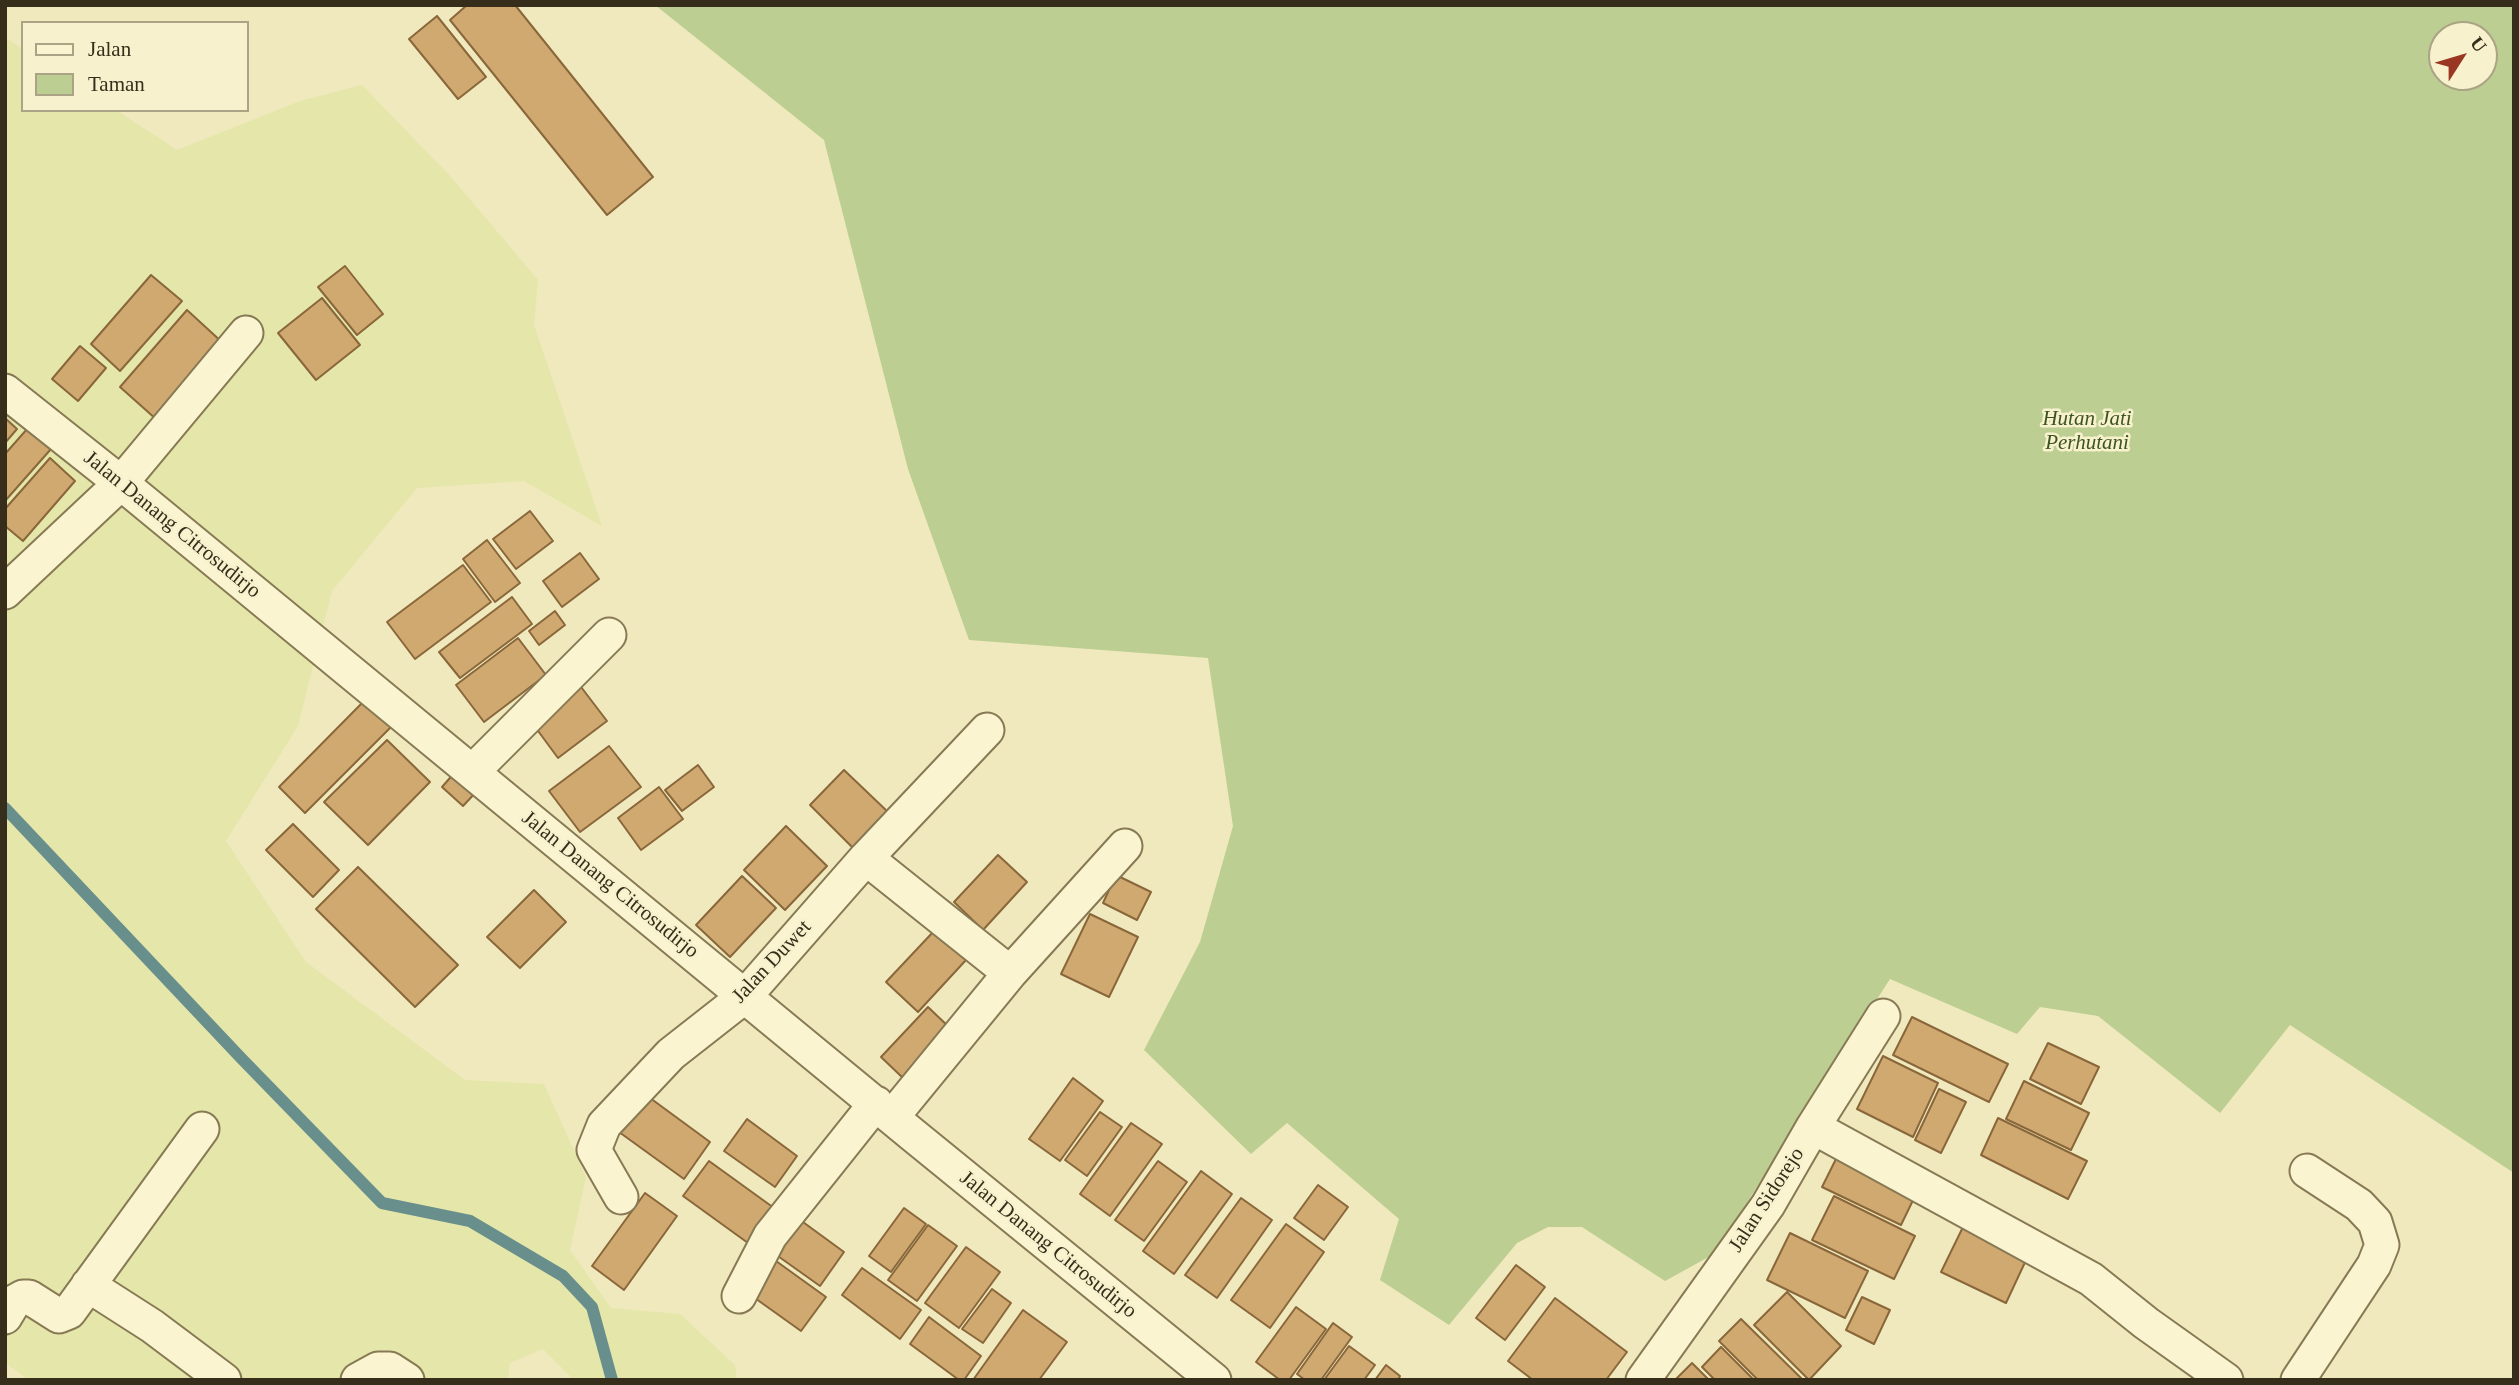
<!DOCTYPE html>
<style>
body{margin:0}
#map{position:relative;width:2519px;height:1385px;overflow:hidden;background:#f0e9bd;font-family:Georgia,serif}
canvas{display:block}
.frame{position:absolute;inset:0;border:7px solid #372d1b;pointer-events:none}
.legend{position:absolute;left:21px;top:21px;width:228px;height:91px;box-sizing:border-box;background:#f7f2cd;border:2px solid #aaa386;margin:0;padding:9px 12px;list-style:none;font-size:21px;color:#372d1b}
.legend li{display:flex;align-items:center;gap:14px;height:35px}
.legend b{width:35px;border:2px solid #aaa386}
.north{position:absolute;left:2428px;top:21px;width:70px;height:70px;box-sizing:border-box;background:#f7f2cd;border:2px solid #aaa386;border-radius:50%;rotate:53deg;font-size:19px;font-weight:700;line-height:28px;text-align:center;color:#372d1b}
.north::after{content:'';display:block;margin:auto;width:24px;height:32px;background:#9a3723;clip-path:polygon(50% 0,100% 100%,50% 72%,0 100%)}
</style>
<div id="map">
<canvas width="2519" height="1385"></canvas>
<div class="frame"></div>
<ul class="legend">
<li><b style="height:9px;background:#faf5d0"></b>Jalan</li>
<li><b style="height:19px;background:#bcce91"></b>Taman</li>
</ul>
<div class="north">U</div>
</div>
<script>
const ctx = document.querySelector('canvas').getContext('2d');
ctx.lineJoin = 'round';
function paint(path, color) { ctx.fillStyle = color; ctx.fill(path, 'evenodd'); }
const shape = rows => new Path2D(rows.map(r => 'M' + r).join(''));
function stroke(path, color, width, dash) { ctx.strokeStyle = color; ctx.lineWidth = width; ctx.lineCap = dash ? 'butt' : 'round'; ctx.setLineDash(dash || []); ctx.stroke(path); }
function label(font, color, halo, rows, align = 'center') {
  ctx.font = font + ' Georgia,serif'; ctx.lineWidth = 5; ctx.setLineDash([]); ctx.textBaseline = 'middle'; ctx.strokeStyle = halo; ctx.fillStyle = color; for (const [text, x, y, turn = 0] of rows) {
    ctx.save(); ctx.translate(x, y); ctx.rotate((+turn || 0) * Math.PI / 180); ctx.textAlign = isNaN(turn) ? turn : align; if (halo) ctx.strokeText(text, 0, 0); ctx.fillText(text, 0, 0); ctx.restore();
  }
}
const farmland = shape([
 [5,38,23,49,23,110,116,110,177,150,300,101,362,85,452,178,538,280,534,325,602,526,524,481,417,488,332,591,298,726,226,841,306,962,465,1080,544,1084,586,1177,570,1250,611,1308,680,1314,735,1365,737,1380,574,1380,543,1349,510,1363,508,1380,29,1380,5,1363]
]);
const green = shape([
 [655,5,2514,5,2514,1173,2290,1025,2220,1113,2098,1016,2040,1007,2017,1034,1890,979,1714,1254,1665,1281,1582,1227,1548,1227,1517,1243,1449,1325,1380,1280,1399,1219,1287,1123,1251,1154,1144,1050,1200,942,1233,826,1208,658,969,640,908,469,824,140],
 [2442,35,2484,35,2484,77,2442,77]
]);
const stream = shape([
 [5,808,241,1058,382,1203,470,1221,563,1276,592,1307,612,1380]
]);
const building = shape([
 [467,5,515,5,653,177,607,215,450,20,467,5],
 [437,16,486,77,458,99,409,39,437,16],
 [345,266,383,314,357,335,318,287,345,266],
 [151,275,182,301,120,371,91,344,151,275],
 [322,298,360,345,316,380,278,333,322,298],
 [187,310,224,344,157,420,120,387,187,310],
 [80,346,106,368,78,401,52,379,80,346],
 [5,418,17,429,5,443,5,418],
 [28,428,51,449,5,501,5,454,28,428],
 [50,458,75,481,23,541,5,526,5,509,50,458],
 [530,511,553,541,516,569,493,539,530,511],
 [487,540,520,583,495,602,463,559,487,540],
 [580,553,599,579,562,607,543,581,580,553],
 [463,565,491,602,415,659,387,622,463,565],
 [512,597,532,624,460,678,439,652,512,597],
 [555,611,565,625,539,645,529,631,555,611],
 [518,638,546,675,484,722,456,685,518,638],
 [578,683,607,721,558,758,530,720,578,683],
 [367,698,394,724,305,813,279,787,367,698],
 [387,740,430,782,368,845,324,802,387,740],
 [609,746,641,787,580,832,549,791,609,746],
 [698,765,714,787,682,811,665,790,698,765],
 [844,770,888,812,853,848,810,805,844,770],
 [456,771,477,791,463,806,442,787,456,771],
 [659,787,683,819,641,850,618,818,659,787],
 [293,824,339,870,313,897,266,850,293,824],
 [786,826,827,866,785,910,744,870,786,826],
 [998,855,1027,882,983,930,954,902,998,855],
 [358,867,458,965,415,1007,316,909,358,867],
 [1116,875,1151,892,1137,920,1103,903,1116,875],
 [742,876,776,908,730,957,696,925,742,876],
 [534,890,566,922,520,968,487,937,534,890],
 [1090,914,1138,937,1109,997,1061,974,1090,914],
 [934,931,966,960,918,1012,886,982,934,931],
 [928,1007,951,1029,904,1079,881,1057,928,1007],
 [1912,1017,2008,1064,1989,1102,1893,1055,1912,1017],
 [2048,1043,2099,1067,2081,1104,2030,1079,2048,1043],
 [1883,1056,1938,1083,1913,1137,1857,1109,1883,1056],
 [1073,1078,1103,1101,1060,1161,1029,1139,1073,1078],
 [2024,1081,2089,1113,2071,1150,2006,1119,2024,1081],
 [1939,1089,1966,1102,1941,1153,1915,1140,1939,1089],
 [646,1095,710,1142,684,1179,619,1132,646,1095],
 [1100,1112,1122,1127,1087,1176,1065,1160,1100,1112],
 [1998,1118,2087,1161,2068,1199,1981,1155,1998,1118],
 [747,1119,797,1156,775,1187,724,1151,747,1119],
 [1131,1123,1162,1144,1110,1216,1080,1194,1131,1123],
 [1839,1153,1917,1192,1901,1225,1822,1187,1839,1153],
 [709,1161,774,1208,748,1243,683,1196,709,1161],
 [1158,1161,1187,1182,1144,1241,1115,1220,1158,1161],
 [1201,1171,1232,1194,1174,1274,1143,1251,1201,1171],
 [1318,1185,1348,1207,1324,1240,1294,1218,1318,1185],
 [645,1193,677,1216,624,1290,592,1266,645,1193],
 [1834,1196,1915,1236,1894,1279,1812,1240,1834,1196],
 [1241,1198,1272,1220,1217,1298,1185,1275,1241,1198],
 [904,1208,926,1224,891,1272,869,1256,904,1208],
 [792,1214,844,1252,820,1286,768,1249,792,1214],
 [1286,1224,1324,1252,1270,1328,1231,1300,1286,1224],
 [928,1225,957,1246,917,1301,888,1280,928,1225],
 [1963,1227,2027,1258,2006,1303,1941,1272,1963,1227],
 [1790,1233,1868,1271,1845,1318,1767,1280,1790,1233],
 [966,1247,1000,1272,959,1328,925,1303,966,1247],
 [776,1261,826,1297,801,1331,752,1296,776,1261],
 [1516,1265,1545,1287,1505,1340,1476,1318,1516,1265],
 [862,1268,921,1310,900,1339,842,1295,862,1268],
 [992,1289,1011,1303,983,1343,962,1329,992,1289],
 [1787,1292,1841,1346,1809,1380,1754,1325,1787,1292],
 [1862,1297,1890,1310,1874,1344,1846,1330,1862,1297],
 [1555,1298,1627,1352,1606,1380,1533,1380,1508,1361,1555,1298],
 [1296,1307,1326,1329,1289,1380,1280,1380,1256,1362,1296,1307],
 [1023,1310,1067,1342,1039,1380,973,1380,1023,1310],
 [929,1317,981,1356,964,1380,959,1380,910,1344,929,1317],
 [1741,1319,1801,1378,1800,1380,1758,1380,1719,1341,1741,1319],
 [1333,1323,1352,1337,1321,1380,1305,1380,1297,1374,1333,1323],
 [1349,1346,1375,1365,1364,1380,1324,1380,1349,1346],
 [1721,1347,1754,1380,1715,1380,1702,1367,1721,1347],
 [1692,1363,1709,1380,1675,1380,1692,1363],
 [1386,1365,1400,1376,1398,1380,1375,1380,1386,1365]
]);
const street = shape([
 [5,391,121,483,913,1135,1214,1380],
 [5,592,121,483,246,333],
 [472,772,609,635],
 [866,858,1010,973],
 [892,1117,1010,973,1125,846],
 [1813,1127,2091,1279,2146,1323,2226,1380],
 [621,1197,594,1150,604,1125,671,1054,745,996,866,858,987,730],
 [88,1285,152,1326,224,1380],
 [739,1296,770,1236,876,1103],
 [5,1317,14,1302,23,1297,29,1297,59,1316,69,1312,202,1129],
 [358,1380,378,1369,390,1369,407,1380],
 [1643,1380,1768,1205,1813,1127,1883,1016],
 [2298,1380,2374,1265,2382,1245,2375,1222,2359,1205,2307,1171]
]);
const parkNames = [
 ["Hutan Jati",2087,419],
 ["Perhutani",2087,443]
];
const streetNames = [
 ["Jalan Danang Citrosudirjo",172,525,39],
 ["Jalan Danang Citrosudirjo",610,885,39],
 ["Jalan Duwet",772,962,-47],
 ["Jalan Sidorejo",1767,1200,-57],
 ["Jalan Danang Citrosudirjo",1048,1245,39]
];
paint(farmland, '#e5e6aa');
paint(green, '#bcce91');
stroke(stream, '#688f8c', 12);
paint(building, '#d0a971');
stroke(building, '#89673a', 2);
stroke(street, '#887955', 37);
stroke(street, '#faf5d0', 33);
label('italic 21px', '#3e5420', '#f7f2cd', parkNames);
label('21px', '#372d1b', '#f7f2cd', streetNames);
</script>
